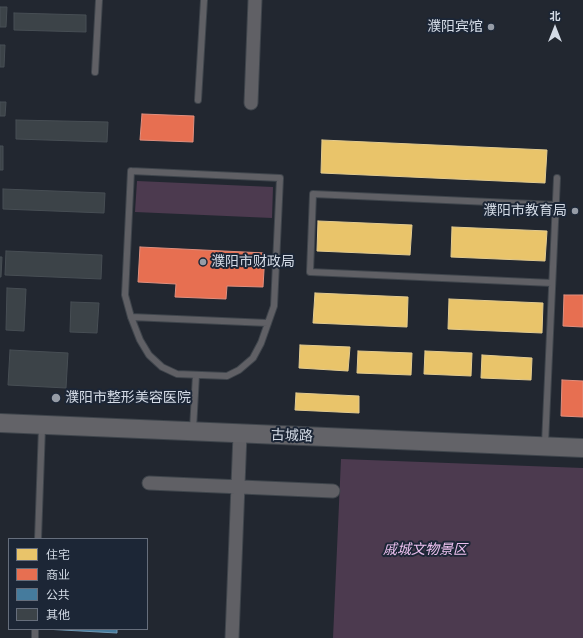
<!DOCTYPE html>
<meta charset="utf-8">
<style>
body{margin:0}
#map{position:relative;width:583px;height:638px;overflow:hidden;background:#222730;font-family:"Noto Serif","Noto Sans SC",serif}
canvas{display:block}
.legend{position:absolute;left:8px;top:538px;width:140px;height:92px;box-sizing:border-box;background:#1c2636;border:1px solid #666e7c;margin:0;padding:5px 7px;list-style:none;font-size:12px;color:#d4dbe6}
.legend li{display:flex;align-items:center;gap:8px;height:20px}
.legend b{width:20px;border:1px solid #666e7c}
.north{position:absolute;left:535px;top:8px;width:40px;height:40px;-webkit-text-stroke:3px #1c2636;paint-order:stroke;rotate:0deg;font-size:11px;font-weight:700;line-height:16px;text-align:center;color:#d4dbe6}
.north::after{content:'';display:block;margin:auto;width:14px;height:18px;background:#d4dbe6;clip-path:polygon(50% 0,100% 100%,50% 72%,0 100%)}
</style>
<div id="map">
<canvas width="583" height="638"></canvas>
<ul class="legend">
<li><b style="height:11px;background:#e9c46a"></b>住宅</li>
<li><b style="height:11px;background:#e76f51"></b>商业</li>
<li><b style="height:11px;background:#457b9d"></b>公共</li>
<li><b style="height:11px;background:#3c4348"></b>其他</li>
</ul>
<div class="north">北</div>
</div>
<script>
const ctx = document.querySelector('canvas').getContext('2d');
ctx.lineJoin = 'round';
function paint(path, color) { ctx.fillStyle = color; ctx.fill(path, 'evenodd'); }
const shape = rows => new Path2D(rows.map(r => 'M' + r).join(''));
function stroke(path, color, width, dash) { ctx.strokeStyle = color; ctx.lineWidth = width; ctx.lineCap = dash ? 'butt' : 'round'; ctx.setLineDash(dash || []); ctx.stroke(path); }
function label(font, color, halo, rows, align = 'center') {
  ctx.font = font + ' "Noto Serif","Noto Sans SC",serif'; ctx.lineWidth = 4; ctx.setLineDash([]); ctx.textBaseline = 'middle'; ctx.strokeStyle = halo; ctx.fillStyle = color; for (const [text, x, y, turn = 0] of rows) {
    ctx.save(); ctx.translate(x, y); ctx.rotate((+turn || 0) * Math.PI / 180); ctx.textAlign = isNaN(turn) ? turn : align; if (halo) ctx.strokeText(text, 0, 0); ctx.fillText(text, 0, 0); ctx.restore();
  }
}
const green = shape([
 [137,181,273,187,272,218,135,212],
 [341,459,583,468,583,638,333,638]
]);
const homes = shape([
 [322,140,547,150,545,183,321,173,322,140],
 [318,221,412,225,410,255,317,251,318,221],
 [452,227,547,231,545,261,451,257,452,227],
 [315,293,408,297,407,327,313,323,315,293],
 [449,299,543,303,542,333,448,329,449,299],
 [300,345,350,347,348,371,299,368,300,345],
 [358,351,412,353,411,375,357,373,358,351],
 [425,351,472,353,471,376,424,374,425,351],
 [482,355,532,358,531,380,481,378,482,355],
 [296,393,359,396,359,413,295,410,296,393]
]);
const shops = shape([
 [142,114,194,116,193,142,140,140,142,114],
 [140,247,265,253,263,287,227,286,226,299,175,297,176,284,138,282,140,247],
 [564,295,583,295,583,327,563,326,564,295],
 [562,380,583,381,583,417,561,416,562,380]
]);
const public = shape([
 [44,629,117,629,117,633,44,629]
]);
const building = shape([
 [0,7,7,7,6,27,0,27,0,7],
 [14,13,86,15,86,32,14,30,14,13],
 [0,45,5,45,4,67,0,67,0,45],
 [0,102,6,102,5,116,0,116,0,102],
 [16,120,108,122,107,142,16,139,16,120],
 [0,146,3,146,3,170,0,170,0,146],
 [3,189,105,193,104,213,3,209,3,189],
 [6,251,102,255,101,279,5,275,6,251],
 [0,257,2,257,1,277,0,277,0,257],
 [7,288,26,289,24,331,6,330,7,288],
 [71,302,99,303,97,333,70,332,71,302],
 [10,350,68,353,66,388,8,385,10,350]
]);
const lane = shape([
 [95,72,99,0],
 [198,100,204,0],
 [131,171,280,178,274,306,261,343,253,358,239,370,227,376,177,374,162,367,149,355,140,340,131,317,125,295,131,171],
 [552,283,310,272,313,194,556,205],
 [131,317,268,323],
 [193,429,196,375],
 [545,444,557,178],
 [38,539,42,427],
 [35,638,35,629]
]);
const street = shape([
 [251,103,255,0],
 [149,483,333,491],
 [232,638,240,434]
]);
const secondary = shape([
 [0,423,583,448]
]);
const markers = [
 [491,27,4,"#969ca6"],
 [575,211,4,"#969ca6"],
 [203,262,4,"#969ca6"],
 [56,398,5,"#969ca6"]
];
const poiNames = [
 ["濮阳宾馆",483,27],
 ["濮阳市教育局",567,211],
 ["濮阳市财政局",211,262,"left"],
 ["濮阳市整形美容医院",65,398,"left"]
];
const streetNames = [
 ["古城路",292,436,2]
];
const parkNames = [
 ["戚城文物景区",425,550]
];
paint(green, '#4c3a4f');
paint(homes, '#e9c46a');
stroke(homes, '#e3cb8f', 1);
paint(shops, '#e76f51');
stroke(shops, '#e18f7e', 1);
paint(public, '#457b9d');
stroke(public, '#7098b3', 1);
paint(building, '#3c4348');
stroke(building, '#474e54', 1);
stroke(lane, '#3f454c', 8);
stroke(street, '#3f454c', 15);
stroke(secondary, '#3f454c', 20);
stroke(lane, '#606065', 6);
stroke(street, '#606065', 13);
stroke(secondary, '#636368', 18);
for (const [x, y, r, color] of markers) { const dot = new Path2D(); dot.arc(x, y, r, 0, 2 * Math.PI); ctx.fillStyle = color; ctx.fill(dot); stroke(dot, '#1c2636', 1.5); }
label('14px', '#d4dbe6', '#1c2636', poiNames, 'right');
label('14px', '#d4dbe6', '#1c2636', streetNames);
label('italic 14px', '#ecc0ef', '#1c2636', parkNames);
</script>
